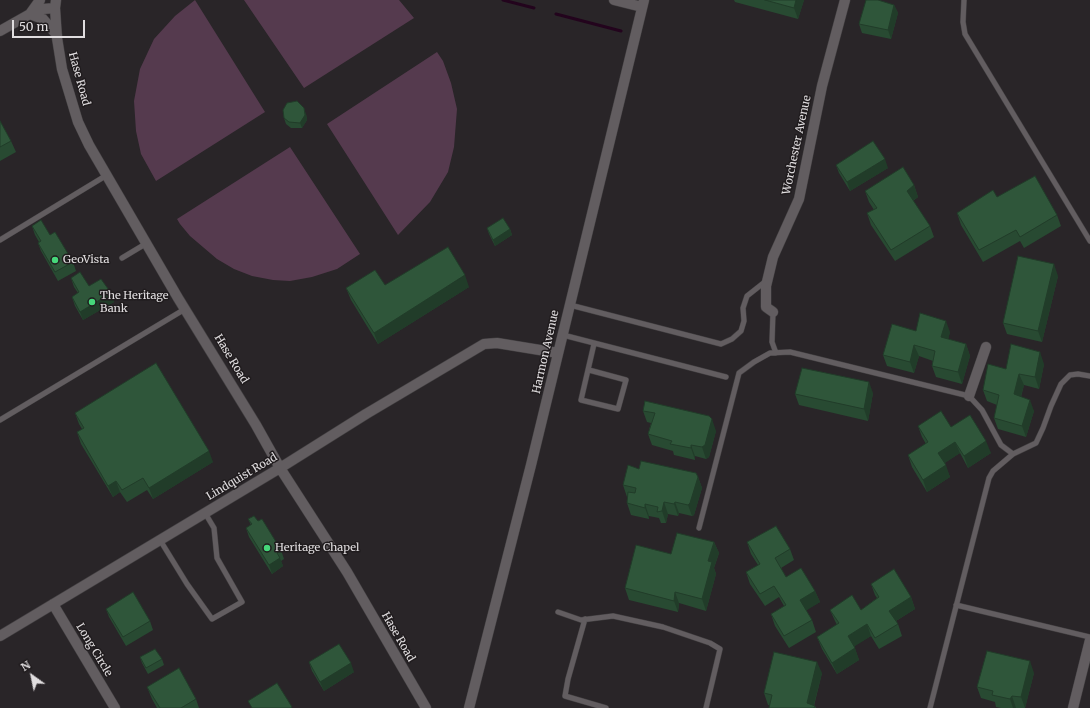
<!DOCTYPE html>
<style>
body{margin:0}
#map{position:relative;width:1090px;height:708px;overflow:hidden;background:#292528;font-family:Merriweather,serif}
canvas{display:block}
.north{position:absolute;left:12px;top:656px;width:40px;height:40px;-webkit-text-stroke:3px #201c1e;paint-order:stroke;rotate:327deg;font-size:11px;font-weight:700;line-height:16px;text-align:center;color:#e0dddf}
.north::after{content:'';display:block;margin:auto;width:14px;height:18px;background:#e0dddf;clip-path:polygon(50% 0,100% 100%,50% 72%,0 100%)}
.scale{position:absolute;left:12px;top:20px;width:73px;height:18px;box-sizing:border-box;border:2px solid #e0dddf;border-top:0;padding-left:5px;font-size:12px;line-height:14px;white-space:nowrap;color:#e0dddf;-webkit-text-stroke:3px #201c1e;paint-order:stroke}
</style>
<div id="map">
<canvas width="1090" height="708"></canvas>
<div class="north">N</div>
<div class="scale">50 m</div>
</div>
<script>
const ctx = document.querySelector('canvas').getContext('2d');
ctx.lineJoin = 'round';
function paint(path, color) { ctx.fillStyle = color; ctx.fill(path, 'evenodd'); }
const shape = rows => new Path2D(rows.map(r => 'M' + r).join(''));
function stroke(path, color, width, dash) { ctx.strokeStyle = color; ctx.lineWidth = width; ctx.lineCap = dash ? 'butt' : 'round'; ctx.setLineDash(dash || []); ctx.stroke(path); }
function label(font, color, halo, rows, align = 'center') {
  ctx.font = font + ' Merriweather,serif'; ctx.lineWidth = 3; ctx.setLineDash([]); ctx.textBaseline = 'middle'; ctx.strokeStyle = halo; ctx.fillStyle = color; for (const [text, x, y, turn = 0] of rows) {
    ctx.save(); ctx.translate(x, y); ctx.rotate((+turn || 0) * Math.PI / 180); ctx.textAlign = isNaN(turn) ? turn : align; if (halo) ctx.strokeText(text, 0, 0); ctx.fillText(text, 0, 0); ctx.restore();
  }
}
const green = shape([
 [195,0,265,112,156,181,141,154,136,131,134,101,140,69,154,39,175,16],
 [244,0,399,0,414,18,304,88],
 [437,52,443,61,451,83,457,109,454,147,448,172,430,202,398,235,327,124],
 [290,147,360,254,337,269,312,277,290,281,273,280,252,276,234,269,217,259,190,236,180,224,177,219]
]);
const stream = shape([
 [503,0,534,8],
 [556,14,621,31]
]);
const service = shape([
 [964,0,963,22,965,34,1090,241],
 [0,240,107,175],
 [122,258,147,243],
 [570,305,721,344,732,339,741,331,744,321,743,308,747,296,766,281],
 [773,312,772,342,776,353],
 [563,335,726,377],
 [589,370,626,380,618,409,581,400,594,344],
 [0,420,185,309],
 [699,528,739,373,754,362,770,353,790,352,969,396,982,410,1001,445,1013,454],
 [160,540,187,584,212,619,242,602,217,558,214,528,205,513],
 [956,605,1090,637],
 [558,612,581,620,613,616,663,627,710,643,720,649,706,708],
 [585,619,568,679,565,696,606,708],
 [930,708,989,478,993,471,1013,454,1036,443,1043,428,1051,406,1061,384,1070,375,1078,374,1090,376]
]);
const minor = shape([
 [56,0,55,8,57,38,62,69,78,122,89,145,178,298,256,425,280,468,347,572,426,708],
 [614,0,642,7],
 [30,14,43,19,57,35],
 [30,14,40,0],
 [0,31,30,14,43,9,55,8],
 [773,312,766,307,766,286,773,257,799,199,822,86,845,0],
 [969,396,986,347],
 [53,604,115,708],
 [0,636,280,468,366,414,484,344,497,343,558,353],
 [469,708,531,465,644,0],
 [1073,708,1090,640]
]);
const wall = shape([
 [734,0,804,0,798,19,735,2],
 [894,5,898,13,891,39,862,33,859,24],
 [306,114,307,120,302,128,291,128,286,124,284,118],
 [0,121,11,141,16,152,0,161],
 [836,165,888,168,850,191,839,173],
 [914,185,918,197,913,201,930,226,934,237,895,261,871,225,867,213,874,210,869,202,865,191],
 [997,197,1057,215,1061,226,1024,248,1020,241,983,262,961,225,957,213],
 [32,226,50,235,73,262,76,271,58,281,41,251,38,243,39,242,35,235],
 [487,228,510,229,512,235,495,246,489,234],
 [1058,276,1042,342,1007,334,1003,323],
 [71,278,89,286,111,293,114,302,83,320,75,306,72,297,78,293,74,287],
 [385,285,469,287,378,344,351,300,346,288],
 [916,331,950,332,948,339,966,344,970,356,962,384,936,377,932,366,933,361,919,356,914,373,887,366,883,355],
 [1044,364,1039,389,1024,385,1021,397,1034,411,1026,437,998,429,994,418,997,405,987,401,983,390,1006,369],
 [873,393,868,421,799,405,795,394],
 [645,401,716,431,709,457,706,459,695,456,695,460,674,455,673,451,652,445,648,434,651,423,647,422,643,411],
 [75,413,213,462,153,499,147,490,127,502,120,492,113,497,81,444,77,432,82,429,79,424],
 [918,426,951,427,991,453,968,468,960,453,944,463,950,477,927,492,912,467,908,455,926,444,922,437],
 [639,469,698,477,702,488,694,515,692,516,679,513,678,516,668,514,666,523,661,523,659,518,649,516,649,519,631,515,627,503,627,497,623,485],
 [248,519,258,521,281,550,284,559,281,561,283,566,272,574,249,537,246,528,251,525],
 [714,542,719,553,714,568,716,574,706,611,679,603,678,612,629,600,625,588,671,554],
 [747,542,790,549,794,560,781,568,786,577,815,591,820,602,806,610,812,620,816,632,789,648,775,626,771,614,784,606,779,597,765,606,750,584,746,572,758,565,751,554],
 [871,584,911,597,915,609,896,621,898,624,902,636,879,649,871,636,854,646,859,660,837,674,822,649,817,637,837,625,835,621,830,610,861,610,877,598,875,595],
 [106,609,150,621,153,630,126,646,109,617],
 [140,657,162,659,164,665,148,674,142,663],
 [309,662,354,672,324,691,312,671],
 [822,673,814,706,815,706,816,708,769,708,769,705,768,705,764,693],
 [1034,673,1025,708,1001,708,996,707,995,702,981,698,977,687],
 [147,687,196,699,199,708,157,708,152,699]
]);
const shadedWall = shape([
 [796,0,804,0,798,19,794,8],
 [894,5,898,13,891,39,888,30],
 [304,108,306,114,307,120,302,128,300,123],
 [885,159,888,168,850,191,847,182],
 [914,185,918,197,911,202,907,191],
 [510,229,512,235,495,246,493,240],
 [1054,264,1058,276,1042,342,1038,331],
 [465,275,469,287,378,344,374,333],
 [111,293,114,302,83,320,80,312],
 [946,321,950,332,946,349,941,337],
 [966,344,970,356,962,384,958,372],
 [914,345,919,356,914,373,910,362],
 [1040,352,1044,364,1039,389,1035,377],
 [1019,374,1024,385,1018,406,1014,394],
 [869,382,873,393,868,421,864,409],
 [1030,400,1034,411,1026,437,1022,426],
 [712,419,716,431,709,457,706,459,702,447],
 [986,441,991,453,968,468,964,456],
 [955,442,960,453,942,465,938,453],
 [691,445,695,456,695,460,691,448],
 [209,451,213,462,153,499,149,488],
 [946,465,950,477,927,492,923,480],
 [698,477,702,488,694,515,692,516,688,505],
 [116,481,120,492,113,497,108,486],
 [664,502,668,514,666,523,662,511],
 [675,502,679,513,678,516,674,504],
 [645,504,649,516,649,519,645,508],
 [714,542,719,553,714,568,716,574,706,611,702,599,708,561],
 [280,558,283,566,272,574,269,565],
 [815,591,820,602,804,612,800,600],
 [675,592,679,603,678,612,674,601],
 [911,597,915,609,894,622,889,611],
 [867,624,871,636,852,648,848,636],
 [855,648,859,660,837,674,832,663],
 [1030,661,1034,673,1025,708,1021,697],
 [817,662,822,673,813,708,807,703],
 [351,663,354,672,324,691,320,682],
 [1012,696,1016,708,1013,708,1010,699]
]);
const building = shape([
 [765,0,796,0,794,8,765,0],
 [866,0,878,0,894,5,888,30,859,24,866,0],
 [297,101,304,108,305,115,300,123,289,122,284,118,283,110,287,103,297,101],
 [0,121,11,141,0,147,0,121],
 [873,141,885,159,847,182,836,165,873,141],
 [903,167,914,185,907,191,930,226,891,250,867,213,877,208,865,191,903,167],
 [1035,176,1057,215,1020,237,1016,230,979,250,957,213,993,190,997,197,1035,176],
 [503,218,510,229,493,240,487,228,503,218],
 [41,220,50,235,55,232,73,262,55,272,38,243,41,241,32,226,41,220],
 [448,247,465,275,374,333,346,288,375,270,385,285,448,247],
 [1018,256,1054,264,1038,331,1003,323,1018,256],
 [80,272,89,286,101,279,111,293,80,312,72,297,79,292,71,278,80,272],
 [920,313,946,321,941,337,966,344,958,372,932,366,935,351,914,345,910,362,883,355,892,324,916,331,920,313],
 [1011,344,1040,352,1035,377,1019,374,1014,394,1030,400,1022,426,994,418,999,395,983,390,988,364,1006,369,1011,344],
 [156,363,209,451,149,488,143,478,122,490,116,481,108,486,77,432,84,428,75,413,156,363],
 [802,368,869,382,864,409,795,394,802,368],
 [645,401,709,416,712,419,705,445,702,447,691,445,691,448,670,444,672,441,648,434,655,413,643,411,645,401],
 [941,411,951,427,970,415,986,441,964,456,955,442,938,453,946,465,923,480,908,455,928,442,918,426,941,411],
 [641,461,696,473,698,477,690,503,688,505,675,502,674,504,664,502,662,511,657,512,658,507,645,504,645,508,627,503,628,492,635,493,636,488,623,485,628,465,639,469,641,461],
 [254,516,258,521,262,519,281,550,277,553,280,558,269,565,246,528,252,524,248,519,254,516],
 [776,526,790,549,775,558,786,577,801,568,815,591,800,600,812,620,784,636,771,614,786,605,774,586,760,594,746,572,760,564,747,542,776,526],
 [677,533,714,542,708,561,712,562,702,599,675,592,674,601,625,588,636,545,671,554,677,533],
 [894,569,911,597,889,611,898,624,875,638,867,624,848,636,855,648,832,663,817,637,839,623,830,610,852,595,861,610,879,597,871,584,894,569],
 [133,592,150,621,123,637,106,609,133,592],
 [339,644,351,663,320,682,309,662,339,644],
 [155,649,162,659,146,668,140,657,155,649],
 [987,651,1030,661,1021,697,1012,696,1010,699,992,695,993,691,977,687,987,651],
 [774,652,817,662,807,703,815,706,814,708,769,708,772,695,764,693,774,652],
 [179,668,196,699,181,708,160,708,147,687,179,668],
 [277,683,292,707,291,708,252,708,248,701,277,683]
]);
const markers = [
 [55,260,4,"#46d77a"],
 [92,302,4,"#46d77a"],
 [267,548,4,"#46d77a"]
];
const streetNames = [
 ["Hase Road",79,79,75],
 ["Worchester Avenue",797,145,-78],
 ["Harmon Avenue",546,352,-77],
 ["Hase Road",231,359,59],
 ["Lindquist Road",242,477,-31],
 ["Hase Road",398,637,60],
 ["Long Circle",94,650,59]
];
const poiNames = [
 ["GeoVista",63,260],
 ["The Heritage",100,296],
 ["Bank",100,309],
 ["Heritage Chapel",275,548]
];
paint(green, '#553a4e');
stroke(stream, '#23041d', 3);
stroke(service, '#434042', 6);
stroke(minor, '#434042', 11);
stroke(service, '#625d60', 5);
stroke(minor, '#625d60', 10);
paint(wall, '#284a32');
paint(shadedWall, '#213c29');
paint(building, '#2f563a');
stroke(building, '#213c29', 1);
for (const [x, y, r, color] of markers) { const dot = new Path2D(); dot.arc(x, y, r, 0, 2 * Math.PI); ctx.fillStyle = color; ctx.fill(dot); stroke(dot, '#201c1e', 1.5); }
label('11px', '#e0dddf', '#201c1e', streetNames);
label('11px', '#e0dddf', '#201c1e', poiNames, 'left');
</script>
